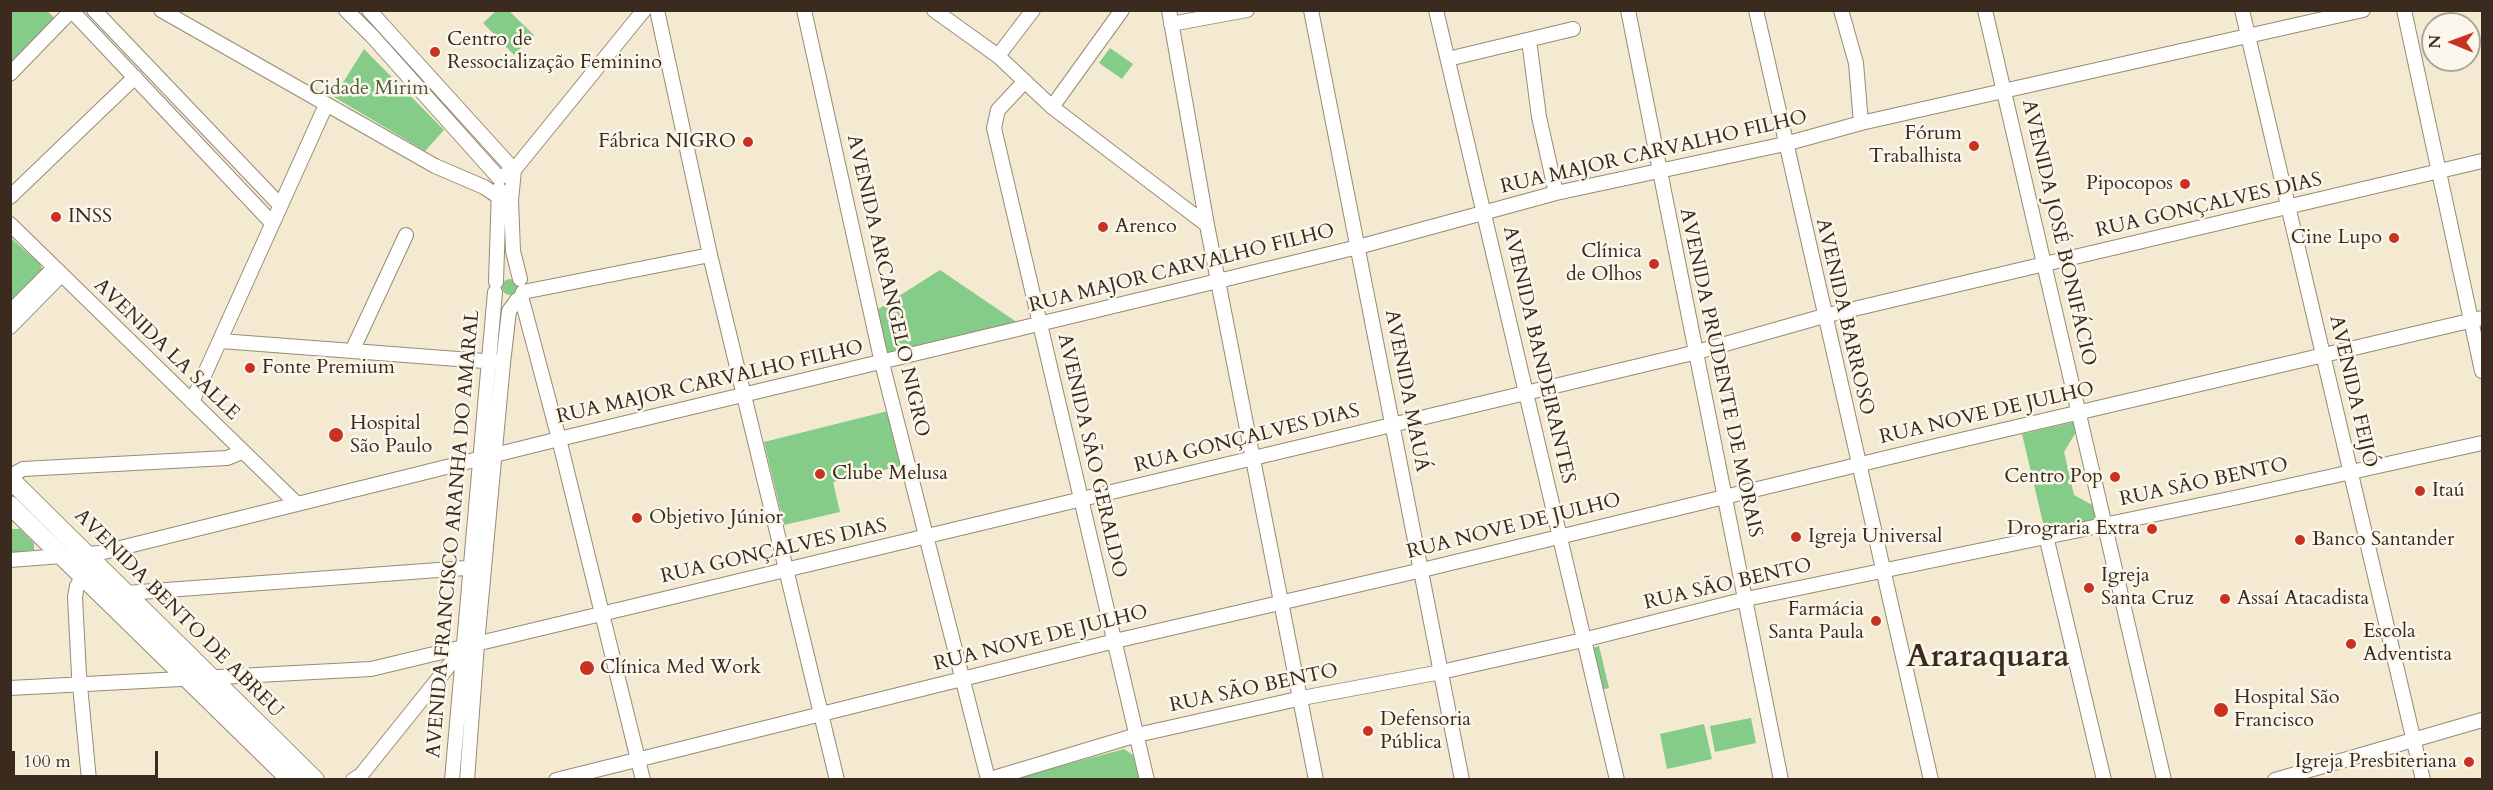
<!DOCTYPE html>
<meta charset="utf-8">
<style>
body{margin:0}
#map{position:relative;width:2493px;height:790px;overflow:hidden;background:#f4e9d1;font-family:Cardo,serif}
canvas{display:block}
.frame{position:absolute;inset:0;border:12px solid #3b2a1e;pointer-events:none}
.north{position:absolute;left:2421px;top:12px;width:60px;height:60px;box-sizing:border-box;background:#fbf7ec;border:2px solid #aea59a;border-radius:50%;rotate:271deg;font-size:16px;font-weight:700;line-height:24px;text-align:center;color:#3b2a1e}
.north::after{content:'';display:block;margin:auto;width:21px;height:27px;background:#c8321e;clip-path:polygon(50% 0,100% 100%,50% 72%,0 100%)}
.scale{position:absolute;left:12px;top:751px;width:146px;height:27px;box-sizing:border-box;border:3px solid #3b2a1e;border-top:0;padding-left:8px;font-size:18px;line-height:21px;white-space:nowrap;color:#3b2a1e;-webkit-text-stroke:4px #fbf7ec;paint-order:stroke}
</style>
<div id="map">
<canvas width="2493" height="790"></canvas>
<div class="frame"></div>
<div class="north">N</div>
<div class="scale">100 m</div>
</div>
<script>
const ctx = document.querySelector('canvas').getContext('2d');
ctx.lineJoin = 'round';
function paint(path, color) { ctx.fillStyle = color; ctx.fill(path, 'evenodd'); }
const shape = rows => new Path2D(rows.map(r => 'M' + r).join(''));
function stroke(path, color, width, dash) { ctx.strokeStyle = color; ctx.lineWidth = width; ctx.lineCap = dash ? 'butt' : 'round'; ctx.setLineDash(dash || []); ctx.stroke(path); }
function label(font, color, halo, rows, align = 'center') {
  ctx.font = font + ' Cardo,serif'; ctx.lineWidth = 5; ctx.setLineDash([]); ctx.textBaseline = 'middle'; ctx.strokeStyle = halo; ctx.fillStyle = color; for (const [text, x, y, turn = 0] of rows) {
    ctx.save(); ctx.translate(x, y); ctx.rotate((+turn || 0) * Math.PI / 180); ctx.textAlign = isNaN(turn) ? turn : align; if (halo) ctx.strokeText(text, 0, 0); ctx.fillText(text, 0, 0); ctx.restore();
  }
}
const green = shape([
 [11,11,47,11,58,21,11,69],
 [496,11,509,11,534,35,514,55,483,23],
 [1110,48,1133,64,1122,79,1099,63],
 [364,49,444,130,425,151,334,97],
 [11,238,40,264,42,269,40,274,11,304],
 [940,270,1018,323,887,353,877,310],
 '502 287a8 8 0 1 1 16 0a8 8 0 1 1-16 0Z',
 [888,411,901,466,833,482,840,512,784,525,764,442],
 [2074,422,2076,432,2064,452,2074,495,2094,506,2096,519,2045,531,2022,434],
 [11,529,20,529,34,543,34,550,11,553],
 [1599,646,1609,688,1601,690,1592,648],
 [1751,718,1756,743,1715,752,1710,726],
 [1704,724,1712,759,1667,769,1660,734],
 [1124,749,1133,755,1139,779,1008,780]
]);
const minor = shape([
 [71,10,272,223],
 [94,10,280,205],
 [161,10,435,166,484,187,499,197,511,200],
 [346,10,372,36,499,178],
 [369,10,514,170],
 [657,10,710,255,837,780],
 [804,10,882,363,988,779],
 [934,10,998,56,1052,107,1207,225],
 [1169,10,1207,225,1316,780],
 [1311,10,1462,780],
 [1436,10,1617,780],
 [1628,10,1781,780],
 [1756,10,1931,780],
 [1841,10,1856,63,1861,123],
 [1985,10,2164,780],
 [2242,10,2423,780],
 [2404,10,2482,371],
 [1171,24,1247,10],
 [1529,40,1539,117,1556,193],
 [998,56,1033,10],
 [1448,59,1573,29],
 [10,74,72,10],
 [1025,81,998,110,994,128,1147,780],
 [1052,107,1122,10],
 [514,170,511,200,513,251,520,279],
 [499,178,514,170,644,10],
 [10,197,135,77],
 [10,224,296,503],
 [496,282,499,189],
 [523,292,710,255],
 [521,296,559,439,643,780],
 [10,312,54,268],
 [10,327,61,275],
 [221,341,497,362],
 [352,351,406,235],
 [192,402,326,105],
 [11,480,16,473,23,469,227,458,242,452],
 [2046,536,2104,780],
 [10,560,100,553,559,439,1218,281,1358,247,1556,193,1785,144,1861,123,2363,10],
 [87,569,77,586,75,597,79,675,89,780],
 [126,593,479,567],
 [10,688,371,669,1697,352,1824,316,2482,161],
 [353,780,361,775,463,648],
 [452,780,495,292],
 [467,780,477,644,503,363,509,311,517,300],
 [556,780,1115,641,1422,570,1944,444,2482,318],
 [987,780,1137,735,1302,698,1441,672,1583,640,1746,599,2234,498,2482,443],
 [2275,780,2482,720]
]);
const major = shape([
 [10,479,315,780],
 [10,505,291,780]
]);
const markers = [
 [435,52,6,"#c8321e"],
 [748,142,6,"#c8321e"],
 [1974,146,6,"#c8321e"],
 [2185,184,6,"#c8321e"],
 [56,217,6,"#c8321e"],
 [1103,227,6,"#c8321e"],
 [2394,238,6,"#c8321e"],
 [1654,264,6,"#c8321e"],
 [250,368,6,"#c8321e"],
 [336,435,8,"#c8321e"],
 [820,474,6,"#c8321e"],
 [2115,477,6,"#c8321e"],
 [2420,491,6,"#c8321e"],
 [637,518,6,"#c8321e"],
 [2152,529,6,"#c8321e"],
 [1796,537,6,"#c8321e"],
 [2300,540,6,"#c8321e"],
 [2089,588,6,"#c8321e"],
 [2225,599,6,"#c8321e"],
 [1876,621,6,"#c8321e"],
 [2351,644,6,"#c8321e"],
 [587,668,8,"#c8321e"],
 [2221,710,8,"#c8321e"],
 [1368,731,6,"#c8321e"],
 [2469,762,6,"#c8321e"]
];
const poiNames = [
 ["Centro de",447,40],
 ["Ressocialização Feminino",447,63],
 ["Fórum",1962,134,"right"],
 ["Trabalhista",1962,157,"right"],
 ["Fábrica NIGRO",736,142,"right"],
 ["Pipocopos",2173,184,"right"],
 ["INSS",68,217],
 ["Arenco",1115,227],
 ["Cine Lupo",2382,238,"right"],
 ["Clínica",1642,252,"right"],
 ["de Olhos",1642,275,"right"],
 ["Fonte Premium",262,368],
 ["Hospital",350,424],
 ["São Paulo",350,447],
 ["Clube Melusa",832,474],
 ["Centro Pop",2103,477,"right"],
 ["Itaú",2432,491],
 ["Objetivo Júnior",649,518],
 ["Drograria Extra",2140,529,"right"],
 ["Igreja Universal",1808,537],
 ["Banco Santander",2312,540],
 ["Igreja",2101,576],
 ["Santa Cruz",2101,599],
 ["Assaí Atacadista",2237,599],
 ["Farmácia",1864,610,"right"],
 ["Santa Paula",1864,633,"right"],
 ["Escola",2363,632],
 ["Adventista",2363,655],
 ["Clínica Med Work",600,668],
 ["Hospital São",2234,698],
 ["Francisco",2234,721],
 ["Defensoria",1380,720],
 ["Pública",1380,743],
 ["Igreja Presbiteriana",2457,762,"right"]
];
const parkNames = [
 ["Cidade Mirim",369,89]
];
const streetNames = [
 ["RUA MAJOR CARVALHO FILHO",1654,153,-13],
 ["RUA GONÇALVES DIAS",2209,206,-13],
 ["AVENIDA JOSÉ BONIFÁCIO",2058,233,77],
 ["RUA MAJOR CARVALHO FILHO",1182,269,-14],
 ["AVENIDA ARCANGELO NIGRO",887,286,77],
 ["AVENIDA BARROSO",1844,317,77],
 ["AVENIDA LA SALLE",166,350,44],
 ["AVENIDA BANDEIRANTES",1538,355,77],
 ["AVENIDA PRUDENTE DE MORAIS",1720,373,78],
 ["RUA MAJOR CARVALHO FILHO",710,383,-13],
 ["AVENIDA MAUÁ",1406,391,79],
 ["AVENIDA FEIJÓ",2352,391,77],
 ["RUA NOVE DE JULHO",1987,414,-13],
 ["RUA GONÇALVES DIAS",1247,439,-14],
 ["AVENIDA SÃO GERALDO",1091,456,77],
 ["RUA SÃO BENTO",2204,483,-12],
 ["RUA NOVE DE JULHO",1514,527,-14],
 ["AVENIDA FRANCISCO ARANHA DO AMARAL",454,534,-85],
 ["RUA GONÇALVES DIAS",774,552,-13],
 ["RUA SÃO BENTO",1728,585,-13],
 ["AVENIDA BENTO DE ABREU",178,614,45],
 ["RUA NOVE DE JULHO",1041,639,-14],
 ["RUA SÃO BENTO",1254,689,-12]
];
const townNames = [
 ["Araraquara",1988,659]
];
paint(green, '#85cc88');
stroke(minor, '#988a78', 16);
stroke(major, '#988a78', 20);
stroke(minor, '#fff', 14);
stroke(major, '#fff', 18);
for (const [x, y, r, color] of markers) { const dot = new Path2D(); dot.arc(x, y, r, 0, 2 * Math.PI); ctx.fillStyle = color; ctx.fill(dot); stroke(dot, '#fbf7ec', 2); }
label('20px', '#3b2a1e', '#fbf7ec', poiNames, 'left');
label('20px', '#515b3e', '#fbf7ec', parkNames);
label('20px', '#3b2a1e', '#fbf7ec', streetNames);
label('bold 32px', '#3b2a1e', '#fbf7ec', townNames);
</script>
